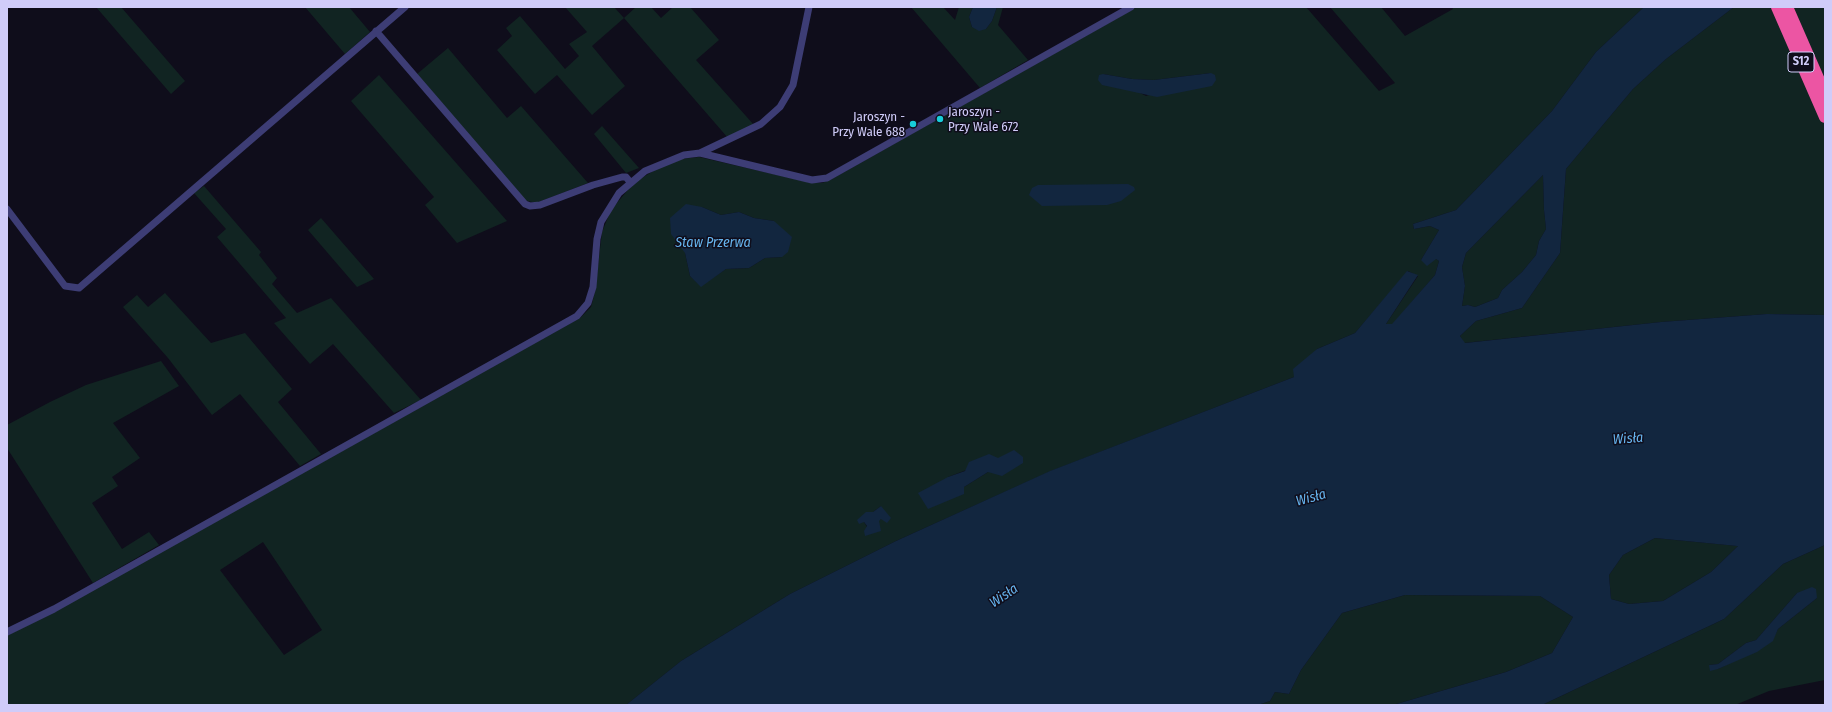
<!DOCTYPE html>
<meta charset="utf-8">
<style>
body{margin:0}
#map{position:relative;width:1832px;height:712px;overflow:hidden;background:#0f0d1b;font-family:"Fira Sans Condensed",sans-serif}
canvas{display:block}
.frame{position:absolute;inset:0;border:8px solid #d0ccf9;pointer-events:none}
</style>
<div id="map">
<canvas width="1832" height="712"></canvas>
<div class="frame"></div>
</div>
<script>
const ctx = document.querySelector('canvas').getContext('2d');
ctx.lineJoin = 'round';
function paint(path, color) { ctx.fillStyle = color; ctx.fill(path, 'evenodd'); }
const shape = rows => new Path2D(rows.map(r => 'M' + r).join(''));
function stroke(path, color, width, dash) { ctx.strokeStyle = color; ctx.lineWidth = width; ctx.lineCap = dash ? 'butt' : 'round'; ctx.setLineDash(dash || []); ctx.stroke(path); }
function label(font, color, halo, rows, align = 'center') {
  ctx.font = font + ' "Fira Sans Condensed",sans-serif'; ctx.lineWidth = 3; ctx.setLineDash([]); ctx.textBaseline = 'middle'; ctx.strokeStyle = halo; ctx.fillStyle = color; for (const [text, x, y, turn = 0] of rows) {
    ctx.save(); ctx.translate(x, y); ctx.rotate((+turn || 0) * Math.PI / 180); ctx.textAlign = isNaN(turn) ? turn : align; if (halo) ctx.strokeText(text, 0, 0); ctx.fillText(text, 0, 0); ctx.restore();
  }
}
const green = shape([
 [96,7,121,7,185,81,171,94],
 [305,7,349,7,370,32,345,54],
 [565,7,614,7,624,18,636,7,651,7,661,18,673,7,690,7,719,40,696,60,754,125,728,138,624,18,592,46,625,86,592,115,557,75,535,94,497,50,512,36,506,28,520,16,565,69,579,56,569,44,587,32],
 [911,7,943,7,955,20,959,7,973,7,969,17,972,27,986,29,992,21,997,7,1003,7,998,25,1028,60,980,88],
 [1137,7,1306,7,1379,91,1395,83,1330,7,1381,7,1405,36,1453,9,1452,7,1644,7,1596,52,1552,111,1456,210,1413,224,1414,229,1430,226,1439,230,1421,260,1436,259,1439,261,1435,275,1392,325,1386,324,1418,276,1408,271,1355,333,1317,349,1294,377,1051,471,896,541,790,594,681,661,626,705,7,705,7,635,47,616,580,318,591,307,595,292,602,232,611,210,627,191,640,179,665,164,681,159,699,157,812,183,822,183,832,179],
 [1211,73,1146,96,1103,74,1132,79,1154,80],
 [702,207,721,215,739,212,754,218,774,221,782,257,765,258,749,268,726,269,701,286,690,276,685,253],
 [998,458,988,472,964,487,948,477],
 [881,506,881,519,867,527,864,522,873,512],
 [263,542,322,630,284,655,220,570],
 [1734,7,1825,7,1825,315,1767,314,1661,322,1464,343,1460,336,1476,321,1522,308,1560,253,1566,169,1633,89,1666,59],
 [448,48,507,118,521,106,588,183,536,203,524,200,417,74],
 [379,75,507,221,457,243,425,205,434,197,351,101],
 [602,126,639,168,626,173,594,134],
 [1543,175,1544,210,1546,229,1539,241,1536,255,1522,272,1502,290,1498,298,1475,307,1468,305,1462,306,1465,286,1462,267,1466,253],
 [204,186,261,252,259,255,277,278,272,284,297,313,331,298,421,400,394,413,333,344,310,364,274,323,286,318,217,237,226,229,194,193],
 [321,218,374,279,357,287,308,230],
 [165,293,211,343,245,333,292,389,278,402,321,454,300,466,240,394,212,415,168,358,123,307,137,295,148,307],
 [161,361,179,386,113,423,140,458,112,477,118,486,92,503,122,549,149,532,159,545,93,583,7,448,7,425,50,402,86,385],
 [1655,538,1738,546,1711,572,1663,601,1629,604,1611,599,1609,575,1623,555],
 [1825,545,1825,680,1769,691,1735,705,1542,705,1724,619,1783,564],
 [1797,593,1817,598,1778,629,1772,641,1718,669,1709,665,1718,664,1746,643,1756,640],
 [1405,595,1540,596,1573,617,1552,653,1506,672,1393,705,1258,705,1270,701,1275,692,1289,694,1301,670,1342,613]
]);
const water = shape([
 [973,7,997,7,992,21,986,29,979,31,972,27,969,17],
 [1644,7,1734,7,1666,59,1633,89,1566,169,1560,253,1522,308,1476,321,1460,336,1465,343,1661,322,1767,314,1825,315,1825,545,1783,564,1724,619,1542,705,1393,705,1506,672,1552,653,1573,617,1540,596,1405,595,1342,613,1301,670,1289,694,1275,692,1270,701,1258,705,626,705,681,661,790,594,896,541,1050,471,1294,377,1293,369,1317,349,1355,333,1407,271,1418,275,1386,324,1392,324,1435,275,1439,261,1436,259,1427,266,1421,260,1439,230,1430,226,1414,229,1413,224,1456,210,1552,111,1596,52],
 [1543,175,1544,210,1546,229,1539,241,1536,255,1522,272,1502,290,1498,298,1475,307,1468,305,1462,306,1465,286,1462,267,1466,253],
 [1655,538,1737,546,1738,546,1711,572,1663,601,1629,604,1611,599,1609,575,1623,555],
 [1211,73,1215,75,1216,80,1212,86,1157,97,1102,85,1098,80,1099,75,1103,74,1132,79,1154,80],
 [1128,184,1134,187,1135,190,1121,201,1107,205,1042,206,1029,195,1032,188,1038,185],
 [686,204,702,207,721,215,739,212,754,218,774,221,792,237,788,252,782,257,765,258,749,268,726,269,701,287,690,276,685,253,671,234,670,218],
 [1014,450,1023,457,1023,463,1002,476,988,472,964,487,964,494,928,509,918,493,948,477,965,471,969,462,989,454,998,458],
 [881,506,891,518,887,523,881,519,879,521,881,531,865,536,864,531,867,526,864,522,859,524,857,520,866,512,873,512],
 [1812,587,1816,589,1817,598,1778,629,1773,641,1757,652,1718,669,1710,671,1709,665,1718,664,1746,643,1756,640,1797,593]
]);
const street = shape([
 [376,31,525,204,530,206,540,205,593,185,622,177,626,177,630,182],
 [700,153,761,124,780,107,793,85,809,7],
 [7,209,65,286,79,288,405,7],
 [7,632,54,609,577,316,588,303,593,287,597,239,601,222,619,193,645,171,684,155,700,153,812,180,827,178,1131,7]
]);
const highway = shape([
 [1777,7,1825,117],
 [1787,7,1825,94]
]);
const markers = [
 [940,119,4,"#18ced9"],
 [913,124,4,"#18ced9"]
];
const shields = [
 [1801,62,26]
];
const shieldNames = [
 ["S12",1801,62]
];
const poiNames = [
 ["Jaroszyn -",948,112],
 ["Przy Wale 672",948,127],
 ["Jaroszyn -",905,117,"right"],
 ["Przy Wale 688",905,132,"right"]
];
const waterNames = [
 ["Staw Przerwa",713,243],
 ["Wisła",1628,439,-4],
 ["Wisła",1311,498,-15],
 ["Wisła",1004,596,-34]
];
paint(green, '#112422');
paint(water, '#12263f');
stroke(street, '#3d3d75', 7);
stroke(highway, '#ec55a3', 12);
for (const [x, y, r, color] of markers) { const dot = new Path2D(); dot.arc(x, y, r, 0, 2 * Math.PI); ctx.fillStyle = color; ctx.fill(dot); stroke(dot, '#0f0d1b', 1.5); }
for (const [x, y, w] of shields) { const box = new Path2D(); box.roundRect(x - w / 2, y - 10, w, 20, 3); ctx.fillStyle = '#0f0d1b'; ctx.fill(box); stroke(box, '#d0ccf9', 1); }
label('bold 12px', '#d0ccf9', null, shieldNames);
label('13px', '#d0ccf9', '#0f0d1b', poiNames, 'left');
label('italic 14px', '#66b4ee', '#0f0d1b', waterNames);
</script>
